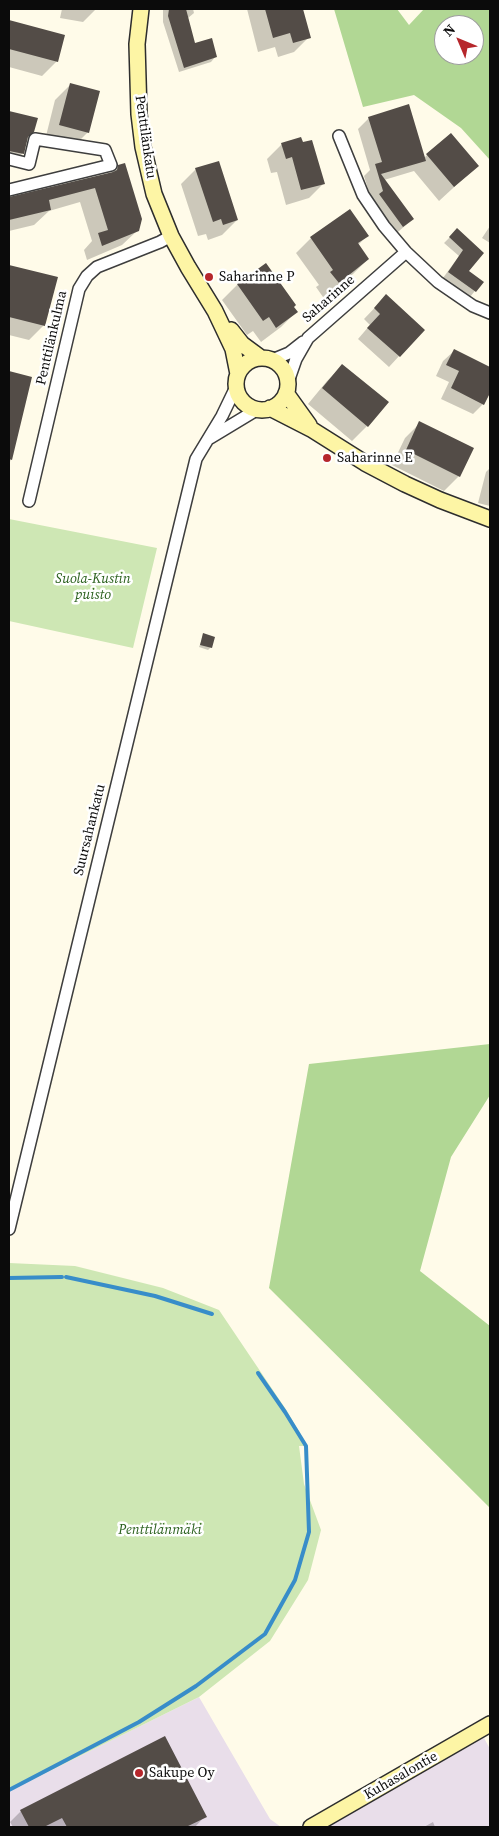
<!DOCTYPE html>
<meta charset="utf-8">
<style>
body{margin:0}
#map{position:relative;width:499px;height:1836px;overflow:hidden;background:#fffbe9;font-family:"Source Serif 4",serif}
canvas{display:block}
.frame{position:absolute;inset:0;border:10px solid #0b0b0b;pointer-events:none}
.north{position:absolute;left:434px;top:15px;width:50px;height:50px;box-sizing:border-box;background:#fff;border:1px solid #9d9d9d;border-radius:50%;rotate:315deg;font-size:14px;font-weight:700;line-height:20px;text-align:center;color:#0b0b0b}
.north::after{content:'';display:block;margin:auto;width:18px;height:22px;background:#b6272c;clip-path:polygon(50% 0,100% 100%,50% 72%,0 100%)}
</style>
<div id="map">
<canvas width="499" height="1836"></canvas>
<div class="frame"></div>
<div class="north">N</div>
</div>
<script>
const ctx = document.querySelector('canvas').getContext('2d');
ctx.lineJoin = 'round';
function paint(path, color) { ctx.fillStyle = color; ctx.fill(path, 'evenodd'); }
const shape = rows => new Path2D(rows.map(r => 'M' + r).join(''));
function stroke(path, color, width, dash) { ctx.strokeStyle = color; ctx.lineWidth = width; ctx.lineCap = dash ? 'butt' : 'round'; ctx.setLineDash(dash || []); ctx.stroke(path); }
function label(font, color, halo, rows, align = 'center') {
  ctx.font = font + ' "Source Serif 4",serif'; ctx.lineWidth = 5; ctx.setLineDash([]); ctx.textBaseline = 'middle'; ctx.strokeStyle = halo; ctx.fillStyle = color; for (const [text, x, y, turn = 0] of rows) {
    ctx.save(); ctx.translate(x, y); ctx.rotate((+turn || 0) * Math.PI / 180); ctx.textAlign = isNaN(turn) ? turn : align; if (halo) ctx.strokeText(text, 0, 0); ctx.fillText(text, 0, 0); ctx.restore();
  }
}
const industrial = shape([
 [199,1697,270,1819,281,1827,9,1827,9,1791],
 [484,1738,490,1749,490,1827,324,1827]
]);
const green = shape([
 [9,519,157,548,133,648,9,621],
 [9,1263,75,1266,163,1288,219,1310,287,1411,307,1446,299,1446,304,1484,321,1530,308,1580,270,1641,199,1697,9,1791]
]);
const forest = shape([
 [334,9,397,9,409,25,424,9,490,9,490,160,461,128,414,95,363,107],
 [444,25,474,25,474,55,444,55],
 [490,1044,490,1095,451,1157,420,1271,490,1326,490,1508,269,1288,309,1064]
]);
const shadow = shape([
 [62,9,96,9,83,22,60,18],
 [163,9,193,9,194,13,188,18,194,44,216,56,211,62,179,72,163,22],
 [247,9,301,9,309,37,294,52,278,57,275,47,258,52],
 [9,21,64,36,57,61,42,76,9,67],
 [70,85,88,132,73,147,45,140,55,100],
 [9,112,36,119,26,138,22,154,9,167],
 [369,118,424,158,427,155,477,166,439,201,414,171,384,180,413,219,392,237,372,202,364,176,370,170,358,129],
 [282,144,324,183,309,198,286,205,277,172,271,173,267,159],
 [119,166,138,230,122,245,87,260,84,250,92,241,80,202,49,211,34,225,9,231,9,198,111,174],
 [196,169,237,220,222,235,208,240,206,234,198,236,181,184],
 [490,226,490,243,482,238],
 [457,230,482,253,467,271,482,282,470,297,443,278,459,256,444,243],
 [367,236,358,245,368,259,353,274,323,297,316,287,319,285,296,253,311,238],
 [266,265,296,312,281,327,261,342,253,331,247,335,222,300,237,285],
 [9,266,56,278,44,325,29,340,9,335],
 [386,296,423,330,389,367,358,339,370,325,364,319],
 [454,351,490,368,490,390,483,404,473,414,441,399,449,382,436,376,443,361],
 [342,366,367,426,352,441,308,404,327,381],
 [9,372,31,378,9,466],
 [420,423,459,476,444,491,392,465,405,438],
 [490,468,490,506,478,503,486,472],
 [204,635,211,647,208,650,199,647],
 [21,1811,205,1816,195,1827,13,1827,10,1822],
 [433,1822,435,1827,424,1827]
]);
const stream = shape([
 [66,1277,155,1296,212,1314],
 [9,1278,62,1277],
 [9,1790,139,1722,196,1686,265,1634,295,1580,309,1532,306,1446,285,1412,258,1373]
]);
const building = shape([
 [169,9,186,9,195,43,212,38,217,57,184,68,168,16],
 [265,9,303,9,311,38,293,43,290,33,273,38],
 [9,20,65,35,58,62,9,49],
 [70,83,100,91,89,133,59,125],
 [409,104,426,161,381,174,414,219,403,227,379,194,383,191,375,164,382,162,368,117],
 [9,111,38,118,34,132,28,137,24,154,9,151],
 [451,133,479,166,454,187,426,154],
 [301,137,303,142,312,140,325,184,301,190,292,157,286,159,281,143],
 [219,161,238,220,223,225,221,219,213,222,195,168],
 [125,163,142,219,139,231,102,246,98,233,108,230,95,188,49,200,51,210,9,220,9,197,113,172,117,170,118,165],
 [350,209,369,236,358,243,369,259,339,283,330,272,333,270,310,237],
 [457,228,484,253,469,271,484,282,476,292,448,272,463,250,449,237],
 [266,263,296,305,294,307,298,312,276,328,269,317,263,321,237,284],
 [9,265,58,277,45,326,9,317],
 [386,294,425,330,400,357,367,328,380,314,374,308],
 [454,349,490,367,490,393,484,405,451,388,459,371,446,365],
 [342,364,389,402,368,427,322,388],
 [9,371,32,377,12,460,9,459],
 [419,421,474,448,460,477,406,450],
 [203,633,215,637,212,648,200,645],
 [165,1736,207,1817,186,1827,67,1827,62,1818,44,1827,29,1827,20,1810]
]);
const street = shape([
 [339,136,363,195,384,226,406,252,438,282,473,306,490,313],
 [9,159,29,164,35,139,105,150,111,165,9,190],
 [272,360,289,353,303,342],
 [288,382,296,359,308,338,406,252],
 [210,438,258,409],
 [29,501,79,289,87,276,97,267,160,242,171,236],
 [9,1229,196,459,222,416,237,385]
]);
const secondary = shape([
 [141,9,137,44,139,114,143,147,154,194,171,236,188,267,215,311,233,349,238,374],
 [231,330,242,344,261,358],
 '236 384a26 26 0 1 1 52 0a26 26 0 1 1-52 0Z',
 [286,393,309,425],
 [270,408,311,429,365,463,405,484,440,500,490,519],
 [311,1827,490,1724]
]);
const markers = [
 [209,277,5,"#b6272c"],
 [327,458,5,"#b6272c"],
 [139,1773,5,"#b6272c"]
];
const streetNames = [
 ["Penttilänkatu",145,137,82],
 ["Saharinne",329,299,-41],
 ["Penttilänkulma",52,338,-77],
 ["Suursahankatu",90,830,-76],
 ["Kuhasalontie",401,1776,-30]
];
const poiNames = [
 ["Saharinne P",219,277],
 ["Saharinne E",337,458],
 ["Sakupe Oy",149,1773]
];
const parkNames = [
 ["Suola-Kustin",93,579],
 ["puisto",93,595],
 ["Penttilänmäki",160,1530]
];
paint(industrial, '#e9deea');
paint(green, '#cee7b4');
paint(forest, '#b1d794');
paint(shadow, '#0003');
stroke(stream, '#388dc9', 4);
paint(building, '#534c47');
stroke(street, '#3e3e3e', 14);
stroke(secondary, '#2d2d2d', 18);
stroke(street, '#fff', 11);
stroke(secondary, '#fdf5a5', 15);
for (const [x, y, r, color] of markers) { const dot = new Path2D(); dot.arc(x, y, r, 0, 2 * Math.PI); ctx.fillStyle = color; ctx.fill(dot); stroke(dot, '#fff', 2); }
label('14px', '#0b0b0b', '#fff', streetNames);
label('14px', '#0b0b0b', '#fff', poiNames, 'left');
label('italic 14px', '#2a601d', '#fff', parkNames);
</script>
